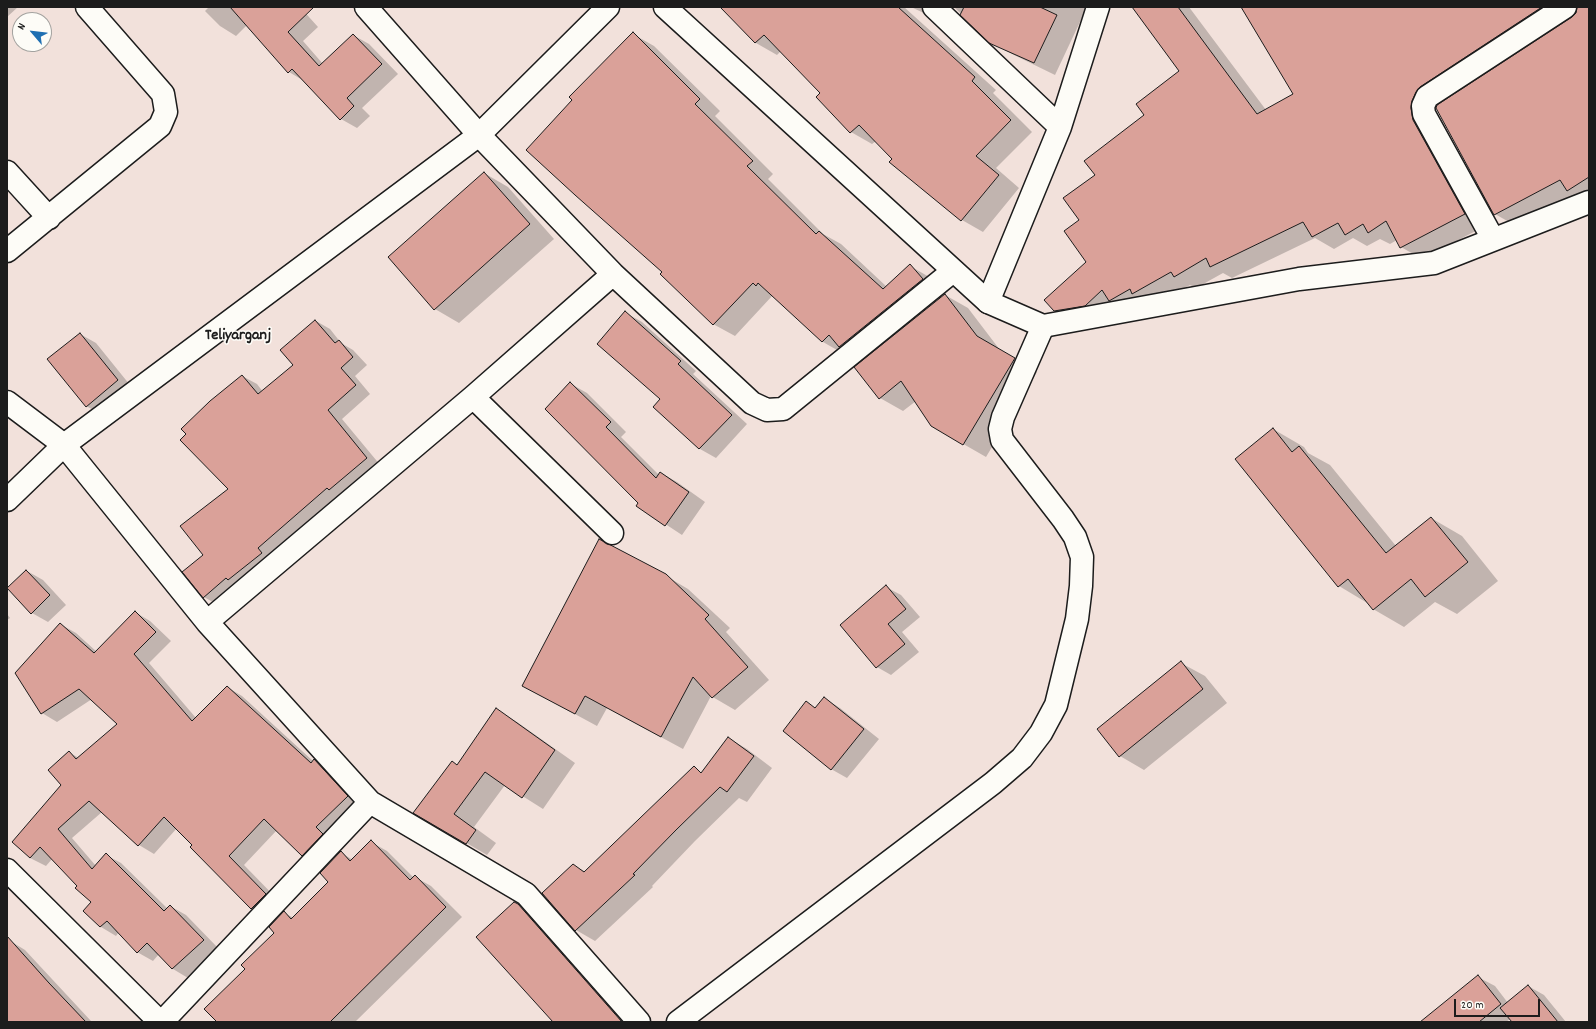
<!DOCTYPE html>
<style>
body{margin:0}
#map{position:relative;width:1596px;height:1029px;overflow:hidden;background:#f2e1db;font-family:Dekko,sans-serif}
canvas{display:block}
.frame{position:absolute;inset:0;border:8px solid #1c1c1c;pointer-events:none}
.north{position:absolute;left:12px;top:12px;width:40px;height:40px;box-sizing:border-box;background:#fdfcf7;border:1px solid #a3a29f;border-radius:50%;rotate:298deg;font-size:11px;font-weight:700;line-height:16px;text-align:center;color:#1c1c1c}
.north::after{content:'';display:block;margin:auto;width:14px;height:18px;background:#1f6fb2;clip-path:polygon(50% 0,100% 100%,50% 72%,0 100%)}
.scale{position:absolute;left:1454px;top:999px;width:86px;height:18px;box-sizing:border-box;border:2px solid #1c1c1c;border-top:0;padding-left:5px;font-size:12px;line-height:14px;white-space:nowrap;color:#1c1c1c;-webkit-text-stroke:3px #fdfcf7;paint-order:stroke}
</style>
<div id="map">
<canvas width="1596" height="1029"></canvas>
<div class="frame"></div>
<div class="north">N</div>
<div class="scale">20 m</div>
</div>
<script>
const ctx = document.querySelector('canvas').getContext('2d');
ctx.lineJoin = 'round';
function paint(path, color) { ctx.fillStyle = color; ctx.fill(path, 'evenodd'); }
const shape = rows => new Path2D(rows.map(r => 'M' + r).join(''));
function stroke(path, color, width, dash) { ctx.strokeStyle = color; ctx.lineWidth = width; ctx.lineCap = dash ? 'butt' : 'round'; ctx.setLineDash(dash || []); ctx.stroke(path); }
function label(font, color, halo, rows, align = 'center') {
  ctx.font = font + ' Dekko,sans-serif'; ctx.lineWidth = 3; ctx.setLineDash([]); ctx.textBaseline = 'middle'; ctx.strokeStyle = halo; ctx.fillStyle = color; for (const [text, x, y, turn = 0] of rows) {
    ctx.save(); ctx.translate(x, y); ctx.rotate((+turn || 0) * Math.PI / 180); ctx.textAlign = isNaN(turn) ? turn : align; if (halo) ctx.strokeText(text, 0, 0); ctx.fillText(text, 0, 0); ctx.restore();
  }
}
const shadow = shape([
 [7,7,18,7,7,17],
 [209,7,300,7,318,27,303,41,323,64,353,35,369,44,398,74,362,108,370,116,357,128,341,119,304,81,289,72,247,25,236,36,220,26,205,11],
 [724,7,904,7,996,90,993,93,1032,132,996,168,1019,188,983,232,962,220,890,162,893,158,876,141,872,144,851,132,821,93,781,51,777,55,756,43,726,12],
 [911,7,952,7,946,10,943,22],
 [954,7,1087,7,1055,75,1012,54,990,42],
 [1138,7,1189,7,1266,110,1294,94,1242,7,1589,7,1589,203,1575,195,1516,226,1495,214,1573,18,1577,13,1578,9,1441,98,1437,104,1432,113,1485,226,1422,259,1401,247,1397,240,1390,244,1380,239,1367,246,1353,238,1334,249,1315,238,1232,278,1223,273,1196,288,1190,285,1154,305,1076,323,1054,311,1088,262,1080,221,1096,176,1181,71],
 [633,34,654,46,720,111,715,116,773,174,768,179,823,234,841,244,887,287,910,266,931,278,844,354,823,342,773,295,735,336,713,324,663,272],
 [484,173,508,187,554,239,459,323,435,309,389,257],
 [945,295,968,308,1000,350,1037,372,986,457,932,426,916,401,903,411,880,398],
 [626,313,642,322,696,371,693,374,747,424,716,458,700,449,655,406,661,399],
 [316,321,330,329,341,343,353,350,367,365,355,376,370,394,342,419,381,466,218,605,204,597,204,555,229,489,242,376,257,384,263,392,294,365],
 [80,334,96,343,134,390,103,415,86,406],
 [571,384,587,393,626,432,621,437,659,475,661,473,677,482,705,502,682,535,638,506,640,503],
 [1273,429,1304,447,1308,453,1330,465,1396,546,1431,518,1462,536,1498,581,1457,614,1435,602,1404,627,1373,609,1369,604,1339,586],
 [27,571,43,580,66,605,48,622,32,613],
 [666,576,688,589,730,628,726,632,769,680,735,710,711,696,683,749,607,708,597,726,523,686],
 [886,587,901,595,920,617,902,632,919,652,891,675,877,667,841,625],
 [135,612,150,621,171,641,149,663,196,718,227,687,242,696,313,761,314,760,330,769,363,805,318,864,302,855,277,830,244,865,281,903,267,917,252,908,191,847,193,845,177,828,154,854,139,845,102,812,72,838,96,866,106,855,121,863,168,909,170,906,186,915,219,949,188,978,173,969,159,954,153,961,137,952,119,932,116,936,101,927,84,911,93,902,52,859,46,866,30,858,63,785,70,753,79,758,119,724,92,699,57,722,42,713,60,624,76,633,97,652],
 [7,614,10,618,7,620],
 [1181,663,1205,676,1227,703,1144,770,1120,756],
 [824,698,840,708,879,739,847,778,831,769,806,703,816,708],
 [497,710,517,722,575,763,543,809,505,785,474,827,496,843,487,855,415,813,452,762,458,765],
 [728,738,747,749,772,768,747,802,739,798,695,841,652,886,653,887,595,941,576,930,573,865,586,872,702,773],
 [371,842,387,851,414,878,415,877,431,886,462,917,355,1022,219,1022,246,969,276,933,284,913,294,918,330,882,341,853,353,860],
 [514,903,539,917,632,1022,555,1022],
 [12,942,25,950,91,1021,7,1022,7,947],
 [1478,977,1495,986,1508,1003,1528,986,1544,995,1566,1022,1513,1022,1510,1019,1506,1022,1432,1022]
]);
const building = shape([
 [230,7,314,7,288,32,319,66,353,34,382,64,347,98,354,106,340,120,292,69,288,73,230,7],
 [720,7,898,7,975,77,972,81,1011,120,976,156,999,175,961,221,889,162,892,159,859,125,850,133,816,97,820,93,764,35,755,43,720,7],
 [964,7,1040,7,1057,15,1034,63,989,43,960,15,964,7],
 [1132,7,1178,7,1257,114,1293,94,1241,7,1542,7,1420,87,1416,92,1412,101,1411,108,1413,120,1465,214,1400,248,1386,221,1368,233,1363,224,1345,235,1338,223,1312,237,1303,222,1210,267,1206,258,1174,277,1171,272,1132,294,1130,289,1109,301,1102,290,1085,306,1054,311,1044,300,1086,262,1064,231,1079,220,1063,198,1095,175,1084,161,1144,115,1136,104,1179,71,1132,7],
 [1577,7,1589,7,1589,177,1567,191,1560,180,1494,215,1436,108,1437,105,1572,17,1576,13,1577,7],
 [633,32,700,99,695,104,753,161,747,166,816,234,819,231,883,289,910,264,923,279,839,347,829,335,822,342,758,283,756,286,753,283,713,325,660,274,662,272,575,195,526,150,572,100,569,97,633,32],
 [484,172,530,224,434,310,388,257,484,172],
 [945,294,977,336,1015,358,963,445,931,426,901,381,879,399,854,367,945,294],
 [625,311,681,361,678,364,732,415,699,449,653,407,660,399,597,344,625,311],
 [315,320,335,343,339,340,353,357,341,368,356,385,328,410,367,458,329,490,327,488,258,548,262,553,228,580,226,578,203,598,182,572,203,555,180,526,228,489,180,440,186,434,181,429,210,401,242,375,258,394,293,365,280,350,315,320],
 [80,333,118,380,86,407,47,359,80,333],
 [570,382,611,422,606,427,656,478,660,472,689,492,665,526,636,506,638,503,545,409,570,382],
 [1273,428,1292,452,1299,446,1386,553,1431,517,1468,562,1425,597,1411,579,1373,610,1348,579,1338,587,1235,459,1273,428],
 [599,539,666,574,709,615,705,619,748,667,712,698,693,677,661,737,585,696,575,714,522,686,599,539],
 [26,570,50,595,31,614,7,588,26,570],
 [886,585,906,609,888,624,905,644,876,668,840,625,886,585],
 [135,611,156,632,134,654,192,721,227,686,311,763,314,759,348,796,316,827,323,834,302,856,264,819,229,856,266,894,251,909,190,847,192,845,164,817,138,846,89,801,58,829,92,869,106,853,164,911,170,905,204,940,172,969,147,943,137,953,107,921,100,927,83,911,91,902,75,888,77,886,40,847,30,858,12,842,61,785,48,770,69,751,76,759,117,724,79,689,41,714,15,673,60,623,94,653,135,611],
 [1181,661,1203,689,1119,757,1097,729,1181,661],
 [824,697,864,729,831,770,783,731,806,701,815,708,824,697],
 [496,708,555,750,522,798,485,772,454,814,476,830,466,844,413,813,452,761,457,765,496,708],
 [728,737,754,756,727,792,720,787,676,830,633,874,635,875,575,931,542,893,573,864,584,872,694,766,701,773,728,737],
 [371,840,410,880,415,875,446,907,330,1022,217,1022,204,1009,245,969,241,965,274,933,269,927,284,911,291,919,328,882,320,873,341,851,350,861,371,840],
 [514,902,518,904,622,1022,553,1022,476,937,514,902],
 [7,936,49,983,86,1022,7,1022,7,936],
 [1478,975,1501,1004,1479,1022,1420,1022,1478,975],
 [1528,985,1558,1022,1512,1022,1500,1008,1528,985]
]);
const street = shape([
 [366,7,479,135,613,274,752,403,767,410,783,409,953,271],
 [934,7,1060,127],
 [7,172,49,218],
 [1493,239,1424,114,1423,106,1427,97,1565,7],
 [7,251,160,126,166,112,163,94,87,7],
 [988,302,1060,127,1098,7],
 [473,397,612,533],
 [7,402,64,445,207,622,370,802,526,894,639,1022],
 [207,622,473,397,613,274],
 [7,870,160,1022],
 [162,1022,370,802],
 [678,1022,993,783,1022,758,1041,733,1056,705,1077,619,1081,586,1082,557,1075,537,1063,519,1002,440,1000,429,1003,417,1043,326]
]);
const secondary = shape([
 [665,7,988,302,1043,326,1299,279,1434,263,1589,202],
 [7,500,64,445,479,135,608,7]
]);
const districtNames = [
 ["Teliyarganj",238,337]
];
paint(shadow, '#0003');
paint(building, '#daa199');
stroke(building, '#1c1c1c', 1);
stroke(street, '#1c1c1c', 25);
stroke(secondary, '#1c1c1c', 25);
stroke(street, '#fdfcf7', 22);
stroke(secondary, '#fdfcf7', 22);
label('bold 16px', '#1c1c1c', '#fdfcf7', districtNames);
</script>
